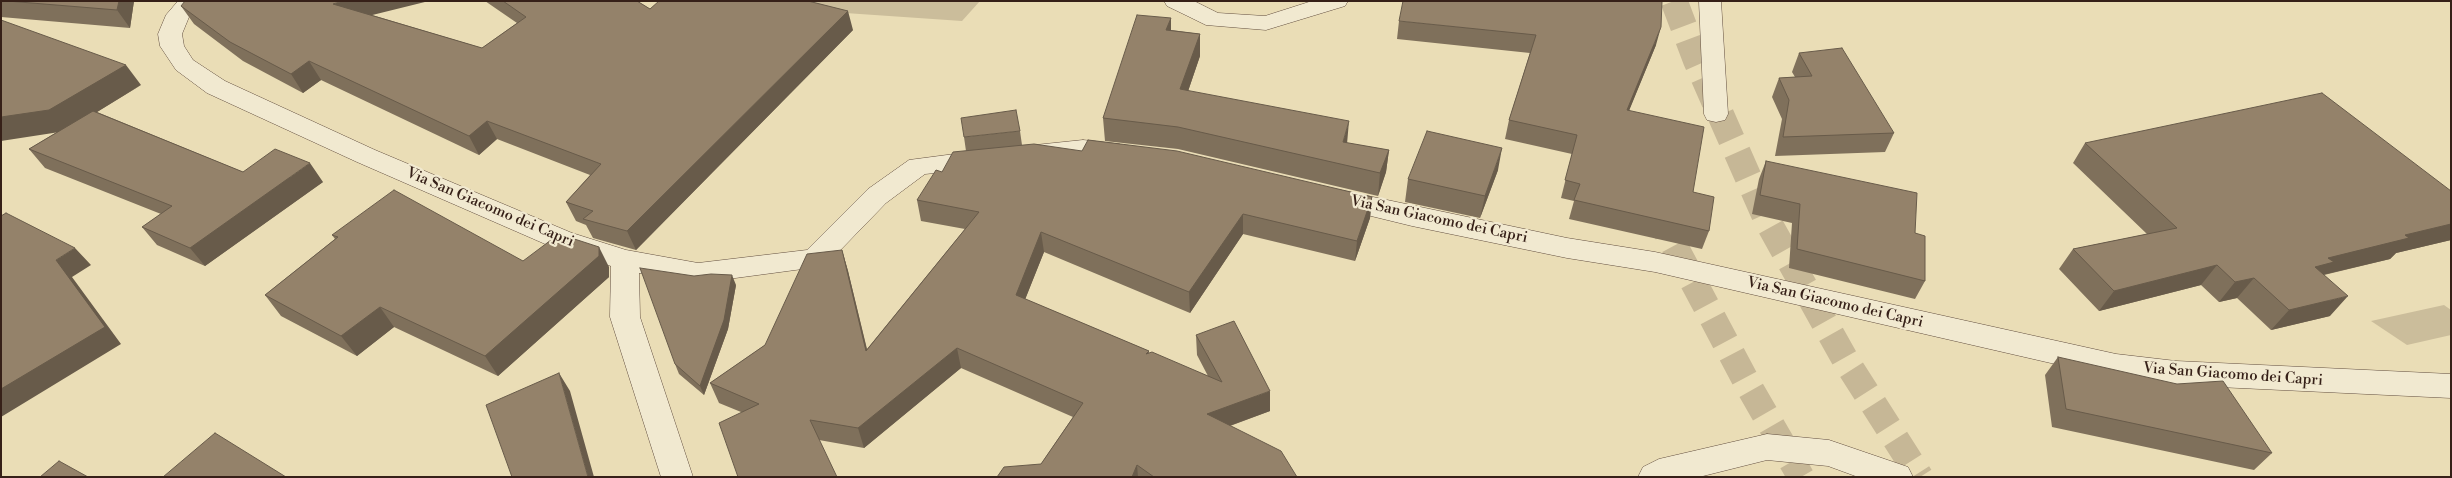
<!DOCTYPE html>
<style>
body{margin:0}
#map{position:relative;width:2452px;height:478px;overflow:hidden;background:#eaddb6;font-family:"Libre Bodoni",serif}
canvas{display:block}
.frame{position:absolute;inset:0;border:2px solid #362018;pointer-events:none}
</style>
<div id="map">
<canvas width="2452" height="478"></canvas>
<div class="frame"></div>
</div>
<script>
const ctx = document.querySelector('canvas').getContext('2d');
ctx.lineJoin = 'round';
function paint(path, color) { ctx.fillStyle = color; ctx.fill(path, 'evenodd'); }
const shape = rows => new Path2D(rows.map(r => 'M' + r).join(''));
function stroke(path, color, width, dash) { ctx.strokeStyle = color; ctx.lineWidth = width; ctx.lineCap = dash ? 'butt' : 'round'; ctx.setLineDash(dash || []); ctx.stroke(path); }
function label(font, color, halo, rows, align = 'center') {
  ctx.font = font + ' "Libre Bodoni",serif'; ctx.lineWidth = 4.5; ctx.setLineDash([]); ctx.textBaseline = 'middle'; ctx.strokeStyle = halo; ctx.fillStyle = color; for (const [text, x, y, turn = 0] of rows) {
    ctx.save(); ctx.translate(x, y); ctx.rotate((+turn || 0) * Math.PI / 180); ctx.textAlign = isNaN(turn) ? turn : align; if (halo) ctx.strokeText(text, 0, 0); ctx.fillText(text, 0, 0); ctx.restore();
  }
}
const green = shape([
 [758,1,980,1,962,21,787,9],
 [2444,305,2451,310,2451,335,2407,345,2371,321]
]);
const highwayTunnel = shape([
 [1674,1,1696,59,1767,220,1846,361,1920,477],
 [1658,208,1667,232,1747,383,1801,477]
]);
const street = shape([
 [178,1,202,1,189,17,182,34,184,46,193,60,225,81,375,150,572,233,626,250,698,263,807,250,868,189,909,160,985,150,994,153,998,159,994,165,985,168,925,174,886,203,825,266,698,283,639,273,640,317,693,477,661,477,610,317,611,266,552,247,357,162,207,93,176,70,160,46,158,34,166,15,178,1],
 [1164,1,1194,1,1218,13,1265,16,1312,1,1348,1,1345,6,1266,30,1206,25,1167,6,1164,1],
 [1699,1,1721,1,1728,114,1725,120,1716,122,1707,120,1704,114,1699,1],
 [1083,140,1119,144,1128,147,1132,153,1128,159,1119,162,1083,158,1035,163,1026,160,1022,154,1026,148,1035,145,1083,140],
 [1335,189,1567,238,1655,252,2116,354,2176,361,2451,374,2451,398,2176,385,2116,378,1655,272,1567,258,1412,226,1326,205,1322,198,1326,191,1335,189],
 [1767,434,1829,440,1908,467,1913,477,1858,477,1828,466,1767,460,1699,477,1638,477,1643,467,1659,459,1767,434]
]);
const wall = shape([
 [1,1,134,1,130,28,1,17],
 [485,1,637,1,650,9,853,30,636,250,593,238,586,225,576,221,566,202,590,175,497,139,479,155,321,80,303,93,243,61,194,24,181,6,372,15,482,48,517,23],
 [1171,18,1171,30,1200,34,1200,56,1188,91,1347,143,1389,150,1386,172,1378,196,1178,149,1105,141,1103,118],
 [1399,21,1656,45,1629,110,1693,192,1709,231,1702,249,1569,219,1574,201,1561,198,1572,154,1505,139,1509,120,1530,53,1397,39],
 [1799,53,1894,133,1885,152,1775,156,1782,119,1772,97,1779,78,1795,77,1792,72],
 [141,85,97,112,243,172,323,182,205,266,157,245,142,227,161,214,45,168,29,149,57,132],
 [1020,131,1022,145,1372,197,1370,218,1355,261,1243,234,1190,313,1044,252,1025,299,1149,351,1149,353,1208,376,1197,355,1196,335,1270,411,1230,426,1298,477,997,477,1041,464,1073,417,961,368,864,448,819,440,741,412,719,403,710,383,765,345,842,250,848,271,867,349,965,229,921,221,917,200,942,172,966,151,964,137],
 [2085,143,2451,191,2451,240,2396,253,2390,259,2324,275,2330,316,2271,330,2237,298,2219,302,2201,285,2099,311,2059,269,2073,249,2147,234,2073,163],
 [1766,161,1915,233,1925,281,1915,299,1789,268,1792,223,1752,214,1759,179],
 [1498,170,1480,218,1405,202,1408,179],
 [332,235,523,261,609,267,609,277,498,376,394,327,357,356,281,316,265,295,335,239],
 [736,285,728,329,704,395,679,374,675,364],
 [2058,357,2272,453,2254,470,2052,427,2045,375]
]);
const shadedWall = shape([
 [119,1,134,1,130,28,117,10],
 [343,1,429,1,344,22,333,4],
 [848,11,853,30,636,250,627,231],
 [1171,18,1171,41,1166,30],
 [1661,27,1656,45,1622,128,1627,110],
 [1200,34,1200,56,1181,112,1180,89],
 [309,61,321,80,303,93,291,74],
 [126,65,141,85,66,131,1,141,1,117],
 [487,121,497,139,479,155,469,136],
 [1349,121,1347,144,1343,142],
 [1502,148,1498,170,1480,218,1485,196],
 [1389,150,1386,172,1378,196,1380,173],
 [310,163,323,182,205,266,190,248],
 [1372,197,1370,218,1355,261,1357,241],
 [1243,214,1243,234,1190,313,1189,292],
 [2451,224,2451,240,2396,253,2390,259,2322,275,2315,267,2328,258,2405,235],
 [1041,232,1044,252,1019,315,1016,295],
 [599,247,609,267,609,277,498,376,485,356],
 [75,248,91,265,72,277,121,344,1,417,1,389,56,260],
 [842,250,848,271,872,371,866,351],
 [2217,265,2201,285,2099,311,2114,291],
 [732,275,736,285,728,329,704,395,700,386],
 [2254,278,2237,298,2219,302,2235,282],
 [2348,296,2330,316,2271,330,2289,310],
 [380,307,394,327,357,356,341,336],
 [957,348,961,368,864,448,858,428],
 [559,373,570,391,594,477,588,477],
 [1270,391,1270,411,1207,434,1207,414],
 [1137,465,1138,477,1132,477]
]);
const building = shape([
 [7,1,119,1,117,10,7,1],
 [185,1,343,1,333,4,482,48,526,17,503,1,637,1,650,9,659,1,808,1,848,11,627,231,583,219,593,211,566,202,601,164,487,121,469,136,309,61,291,74,230,42,181,6,185,1],
 [1403,1,1662,1,1661,27,1627,110,1704,127,1693,192,1714,197,1709,231,1574,200,1580,184,1565,180,1577,135,1509,120,1536,35,1399,21,1403,1],
 [1137,15,1171,18,1166,30,1200,34,1180,89,1349,121,1343,142,1389,150,1380,173,1178,127,1103,118,1137,15],
 [1,20,126,65,49,110,1,117,1,20],
 [1842,48,1894,133,1783,137,1789,100,1779,78,1812,76,1799,53,1842,48],
 [2322,93,2451,191,2451,224,2405,235,2409,238,2328,258,2334,262,2315,267,2348,296,2289,310,2254,278,2235,282,2217,265,2114,291,2073,249,2177,228,2085,143,2322,93],
 [1016,110,1020,131,964,137,961,118,1016,110],
 [93,111,243,172,275,149,310,163,190,248,142,227,172,206,29,149,93,111],
 [1427,131,1502,148,1485,196,1408,179,1427,131],
 [1088,140,1177,151,1372,197,1357,241,1243,214,1189,292,1041,232,1016,295,1149,351,1146,354,1152,352,1222,382,1196,335,1234,321,1270,391,1207,414,1281,451,1297,477,1154,477,1137,465,1132,477,997,477,1004,467,1041,464,1083,403,957,348,858,428,810,420,837,477,738,477,719,423,759,404,710,383,765,345,807,254,842,250,866,351,979,212,917,200,936,170,942,172,953,152,1034,144,1082,151,1088,140],
 [1766,161,1917,193,1915,233,1925,236,1925,281,1797,249,1800,204,1760,195,1766,161],
 [394,190,523,261,559,234,599,247,599,256,485,356,380,307,341,336,265,295,338,237,332,235,394,190],
 [6,213,75,248,56,260,105,327,1,389,1,216,6,213],
 [640,268,694,276,711,274,732,275,724,320,700,386,675,364,640,268],
 [2058,357,2177,384,2223,381,2272,453,2066,409,2058,357],
 [559,373,588,477,512,477,486,405,559,373],
 [215,433,286,477,163,477,215,433],
 [59,461,88,477,40,477,59,461]
]);
const streetNames = [
 ["Via San Giacomo dei Capri",490,208,23],
 ["Via San Giacomo dei Capri",1439,220,12],
 ["Via San Giacomo dei Capri",1835,303,13],
 ["Via San Giacomo dei Capri",2233,375,4]
];
paint(green, '#cbbd9b');
stroke(highwayTunnel, '#c6b796', 27, [27, 14]);
stroke(street, '#634f40', 1);
paint(street, '#f1e9d0');
paint(wall, '#7f705b');
paint(shadedWall, '#685b4a');
paint(building, '#94826a');
stroke(building, '#685b4a', 1);
label('15px', '#362018', '#f1e9d0', streetNames);
</script>
